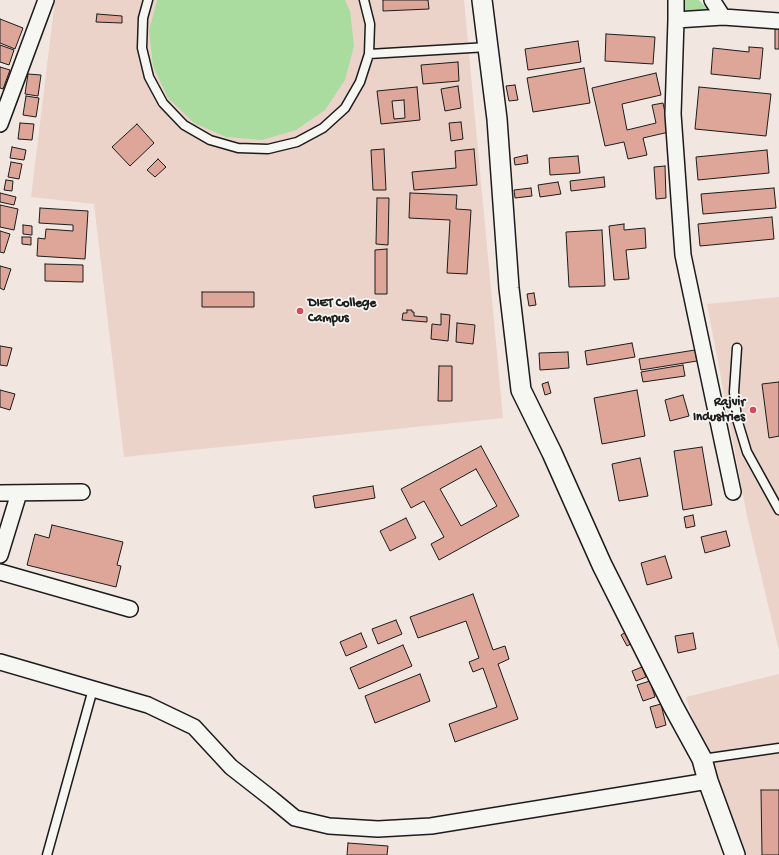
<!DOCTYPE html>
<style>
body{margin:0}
canvas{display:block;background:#f1e6e0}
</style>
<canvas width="779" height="855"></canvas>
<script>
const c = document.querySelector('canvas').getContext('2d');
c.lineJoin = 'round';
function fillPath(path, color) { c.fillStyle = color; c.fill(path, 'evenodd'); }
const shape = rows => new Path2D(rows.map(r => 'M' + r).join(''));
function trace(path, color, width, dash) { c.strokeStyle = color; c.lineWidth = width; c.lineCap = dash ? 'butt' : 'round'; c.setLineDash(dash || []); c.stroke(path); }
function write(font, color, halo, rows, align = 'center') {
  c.font = font + ' "Gochi Hand",sans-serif'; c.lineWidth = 3.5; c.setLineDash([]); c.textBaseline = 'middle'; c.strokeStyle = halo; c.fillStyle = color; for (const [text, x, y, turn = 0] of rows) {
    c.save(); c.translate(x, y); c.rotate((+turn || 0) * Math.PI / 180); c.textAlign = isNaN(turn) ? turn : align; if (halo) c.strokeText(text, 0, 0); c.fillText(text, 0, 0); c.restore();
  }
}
fillPath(shape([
 [55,0,464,0,503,418,124,457,94,204,31,197],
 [779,297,779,651,747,516,707,304],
 [779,674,779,855,736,855,686,697]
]), '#ebd3ca');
fillPath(shape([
 [157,0,345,0,350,11,354,46,345,80,325,110,296,130,262,140,226,137,194,123,168,98,153,66,149,31],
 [684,0,699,0,710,12,683,15]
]), '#a9dc9e');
const building = shape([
 [383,0,428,0,429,9,383,11,383,0],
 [97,14,122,16,122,23,96,22,97,14],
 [0,19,23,28,15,49,0,43,0,19],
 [775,29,779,29,779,49,775,49,775,29],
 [606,34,655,37,653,64,605,61,606,34],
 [578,41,581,62,528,70,525,49,578,41],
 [0,45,14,50,9,65,0,62,0,45],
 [749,47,763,48,760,79,711,74,713,48,749,52,749,47],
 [458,62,459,81,423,84,421,65,458,62],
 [0,67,10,70,3,89,0,88,0,67],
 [584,68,590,103,533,112,527,78,584,68],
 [656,73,661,95,622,104,627,130,656,123,652,105,663,103,669,132,643,138,647,155,628,159,624,142,605,146,592,88,656,73],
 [28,74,41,75,38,96,25,94,28,74],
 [515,85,518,100,509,101,506,86,515,85],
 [458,86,461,108,445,111,441,89,458,86],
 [417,87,420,120,381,124,377,91,417,87],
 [404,100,405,118,394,119,392,101,404,100],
 [699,87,771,94,766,136,695,129,699,87],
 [26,96,39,98,36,117,23,115,26,96],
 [461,122,463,139,451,141,449,123,461,122],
 [20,123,34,124,32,140,18,139,20,123],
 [137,124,154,143,130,166,112,147,137,124],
 [12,147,26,150,24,160,10,158,12,147],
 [384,149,386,190,373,190,371,150,384,149],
 [474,149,477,185,414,190,412,172,456,168,455,151,474,149],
 [767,150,769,173,698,180,696,157,767,150],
 [527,155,528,163,515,165,514,158,527,155],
 [578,156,580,173,550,175,549,158,578,156],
 [158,159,166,167,155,177,147,170,158,159],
 [11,162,22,164,19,179,8,177,11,162],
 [665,166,666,198,656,199,654,167,665,166],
 [604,177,605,187,571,191,570,181,604,177],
 [6,180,13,181,12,191,4,190,6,180],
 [558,182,561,194,540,197,538,185,558,182],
 [531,188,532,196,515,198,514,190,531,188],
 [774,188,776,208,703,214,701,194,774,188],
 [0,193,16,197,14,205,0,202,0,193],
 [410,193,457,195,456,209,471,210,467,274,447,273,450,220,409,218,410,193],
 [377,198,389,198,388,245,376,244,377,198],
 [0,205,18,209,14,230,0,227,0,205],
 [40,208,88,211,85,259,37,256,38,238,45,239,46,229,73,231,73,225,39,223,40,208],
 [772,217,774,239,700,246,698,224,772,217],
 [624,224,624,230,645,228,646,248,626,250,629,279,614,280,609,226,624,224],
 [23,225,32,226,32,235,23,234,23,225],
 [602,230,605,286,569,287,566,232,602,230],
 [0,231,10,234,4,253,0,252,0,231],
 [22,237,31,237,31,245,22,244,22,237],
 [387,249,387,294,375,294,375,250,387,249],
 [45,264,83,265,83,282,45,281,45,264],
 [0,266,11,269,4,290,0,288,0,266],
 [202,292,254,292,254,307,202,307,202,292],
 [534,293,536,305,529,306,527,294,534,293],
 [407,310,412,310,412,312,414,312,414,316,427,317,427,322,402,320,403,313,407,313,407,310],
 [441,314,450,315,448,341,431,339,432,324,441,325,441,314],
 [457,323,475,325,473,344,456,342,457,323],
 [632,343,635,357,587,365,585,351,632,343],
 [0,346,12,348,7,366,0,365,0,346],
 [695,350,697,361,641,370,639,359,695,350],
 [568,352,569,368,540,370,539,353,568,352],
 [683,365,685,376,643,382,641,372,683,365],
 [439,366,452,366,452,401,438,401,439,366],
 [548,382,551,393,545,395,542,384,548,382],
 [779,382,779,436,769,438,762,384,779,382],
 [0,390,15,394,10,410,0,407,0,390],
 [637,390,645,436,602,444,594,398,637,390],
 [683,395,689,416,670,421,665,400,683,395],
 [481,446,519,516,439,560,431,544,444,537,424,501,411,508,401,489,481,446],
 [476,469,497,506,461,526,440,489,476,469],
 [702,447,712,505,683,510,674,451,702,447],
 [640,458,648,496,619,501,612,464,640,458],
 [373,486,375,498,315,508,313,496,373,486],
 [693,515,695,526,686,528,684,517,693,515],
 [406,518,416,538,390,551,380,531,406,518],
 [52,525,123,542,117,565,121,566,116,587,27,565,35,534,49,538,52,525],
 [726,531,730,546,705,553,701,537,726,531],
 [665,556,672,578,647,585,641,563,665,556],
 [473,594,493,650,505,646,509,659,498,664,518,719,455,742,449,724,497,707,483,668,473,672,469,662,479,658,466,621,418,638,410,617,473,594],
 [396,620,402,634,378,644,372,629,396,620],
 [628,631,634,642,627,646,621,635,628,631],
 [361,633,367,647,346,656,340,642,361,633],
 [693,633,696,649,678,653,675,636,693,633],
 [403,645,412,666,359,689,350,668,403,645],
 [642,667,646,677,636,681,632,671,642,667],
 [420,674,430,701,375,723,365,696,420,674],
 [650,681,655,697,643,701,637,685,650,681],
 [661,704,666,725,656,728,650,707,661,704],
 [761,790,779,790,779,855,762,855,761,790],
 [348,843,388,846,387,855,347,855,348,843]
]);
fillPath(building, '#dea698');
trace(building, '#1c1c1c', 1);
const service = shape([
 [148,0,143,18,142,48,149,77,163,103,184,125,210,140,238,148,268,149,297,142,323,128,345,108,360,82,369,54,370,24,364,0],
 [369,54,488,47],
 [737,348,734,392,737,419,747,452,779,510],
 [702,759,779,748],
 [47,855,93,689]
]);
const minor = shape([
 [676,0,676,20,723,17],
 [712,0,723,17,779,21],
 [676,20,673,114,683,255,733,492],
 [0,124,46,0],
 [0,493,82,492],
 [0,555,19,493],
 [0,572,130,609],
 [0,662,148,705,194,727,231,767,272,799,295,818,329,826,378,829,431,826,708,781]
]);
const tertiary = shape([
 [482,0,497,119,509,288,521,390,552,453,602,565,673,706,702,759,708,781,735,855]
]);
trace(service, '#1c1c1c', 11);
trace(minor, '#1c1c1c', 18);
trace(tertiary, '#1c1c1c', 22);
trace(service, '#f6f6f2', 8);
trace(minor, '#f6f6f2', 15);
trace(tertiary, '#f6f6f2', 19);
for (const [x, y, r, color] of [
 [300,311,4,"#d1495b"],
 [753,410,4,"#d1495b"]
]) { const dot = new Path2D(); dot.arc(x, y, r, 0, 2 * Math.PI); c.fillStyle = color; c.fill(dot); trace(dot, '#f6f6f2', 1.5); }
write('bold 13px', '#1c1c1c', '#f6f6f2', [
 ["DIET College",308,304],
 ["Campus",308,319],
 ["Rajvir",745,403,"right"],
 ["Industries",745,418,"right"]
], 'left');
</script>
